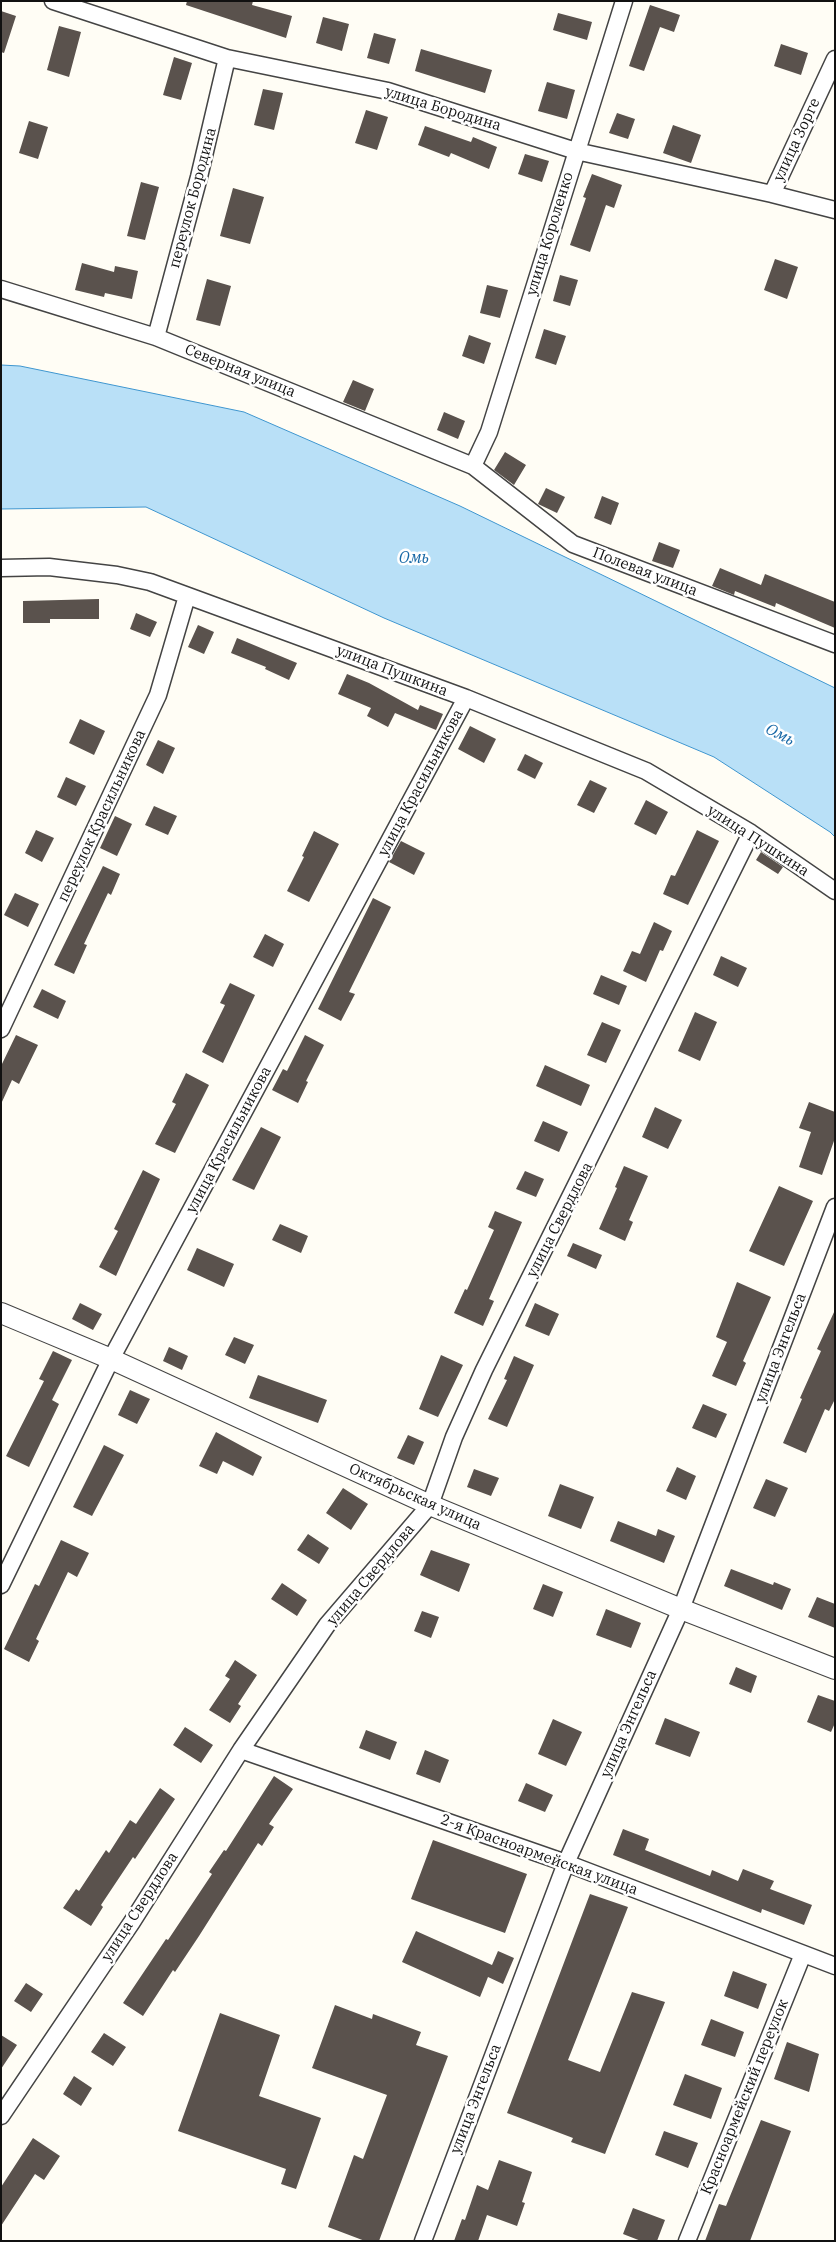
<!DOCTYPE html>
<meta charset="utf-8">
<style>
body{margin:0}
#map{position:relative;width:836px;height:2242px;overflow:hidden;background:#fffdf5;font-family:"IBM Plex Serif",serif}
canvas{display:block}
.frame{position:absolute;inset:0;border:2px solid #111;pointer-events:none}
</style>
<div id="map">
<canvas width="836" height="2242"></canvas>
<div class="frame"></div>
</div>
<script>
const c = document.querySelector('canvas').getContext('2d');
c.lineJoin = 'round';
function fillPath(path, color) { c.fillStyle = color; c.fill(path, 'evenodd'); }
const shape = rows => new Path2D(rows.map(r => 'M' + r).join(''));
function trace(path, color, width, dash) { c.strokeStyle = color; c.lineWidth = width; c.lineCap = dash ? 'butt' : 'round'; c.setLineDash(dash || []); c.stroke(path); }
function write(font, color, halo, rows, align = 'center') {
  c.font = font + ' "IBM Plex Serif",serif'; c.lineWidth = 5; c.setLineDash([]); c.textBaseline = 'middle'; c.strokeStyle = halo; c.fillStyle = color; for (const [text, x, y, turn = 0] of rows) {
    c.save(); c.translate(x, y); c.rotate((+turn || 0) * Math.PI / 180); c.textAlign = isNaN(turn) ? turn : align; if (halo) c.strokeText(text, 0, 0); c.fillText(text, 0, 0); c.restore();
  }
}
const water = shape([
 [1,365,20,366,244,412,460,506,835,688,835,837,830,832,714,757,384,618,146,507,1,509,1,365]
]);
fillPath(water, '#b9e0f7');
trace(water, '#3f96cf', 1);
fillPath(shape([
 [187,1,253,1,252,5,292,16,286,38,186,5],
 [650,5,680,15,674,32,660,27,644,71,629,66],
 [1,11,16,16,4,53,1,52],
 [558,13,592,22,587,40,553,30],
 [323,17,349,24,342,51,316,43],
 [59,26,81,32,69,77,47,70],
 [374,33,396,39,389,64,367,58],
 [781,44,808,53,801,75,774,66],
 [421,49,492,70,485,93,415,71],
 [174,57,192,63,181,100,163,95],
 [547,82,575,90,567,119,538,111],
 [263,89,283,93,274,130,254,125],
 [366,110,388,117,377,150,355,143],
 [617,113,635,119,628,139,609,133],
 [29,121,48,127,38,159,19,153],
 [673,125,701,135,691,163,663,153],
 [425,126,471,142,473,137,497,147,489,169,451,153,449,157,418,145],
 [525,154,549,161,542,182,518,174],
 [592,174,622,185,614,208,606,205,590,252,570,245,586,198,583,197],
 [141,182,159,187,145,240,127,236],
 [233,188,264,197,250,244,220,236],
 [775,259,798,267,787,299,764,290],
 [82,263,114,272,115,266,138,271,132,299,105,293,104,297,75,290],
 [560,275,578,280,570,306,553,301],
 [207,279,231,286,220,326,196,320],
 [487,285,508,290,500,318,480,313],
 [544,329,566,336,556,365,535,358],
 [469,335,491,343,484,364,462,356],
 [353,380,374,389,365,411,343,402],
 [444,412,465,421,458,439,437,430],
 [505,452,526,465,514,485,494,470],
 [546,488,565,497,557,513,538,504],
 [602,496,619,503,611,525,594,518],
 [659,542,680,550,673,568,652,561],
 [720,568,761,585,765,574,835,602,835,628,776,603,775,607,735,591,734,595,712,586],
 [99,599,99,619,50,619,50,623,23,623,23,601],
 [136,613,157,622,150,637,130,629],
 [198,625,214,632,204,654,188,647],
 [237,638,297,663,289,680,265,669,266,667,231,653],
 [347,674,369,683,418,710,420,705,443,714,436,730,395,713,388,727,367,716,371,708,338,694],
 [80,719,105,731,94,755,69,743],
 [470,726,496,739,484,763,458,749],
 [158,740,175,748,163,774,146,765],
 [525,754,543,763,535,779,517,770],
 [66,777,86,786,76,806,57,797],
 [590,780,607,788,594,813,577,805],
 [646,800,668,812,656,835,634,824],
 [154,806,177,816,168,835,145,825],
 [115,816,132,824,117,856,100,848],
 [36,830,54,838,42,862,25,853],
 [697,830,719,841,688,905,663,894,671,875,675,876],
 [314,831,339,844,309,902,287,891,304,857,302,856],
 [401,841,425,853,414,875,389,862],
 [761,852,783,867,778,874,756,860],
 [103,866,120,874,111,895,108,893,84,944,87,945,74,974,54,965],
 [15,893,39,904,28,927,4,915],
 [373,898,391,907,349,992,355,994,341,1021,318,1009],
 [654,922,672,931,663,951,660,950,646,982,623,971,632,951,640,954],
 [265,934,284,944,273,967,253,957],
 [721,956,747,968,738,987,713,975],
 [601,975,627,986,619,1005,593,994],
 [230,983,255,995,223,1063,202,1052,225,1005,220,1003],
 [42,989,66,1001,58,1019,33,1007],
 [695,1012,717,1022,700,1061,678,1051],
 [602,1022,621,1030,606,1063,587,1055],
 [16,1035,38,1045,19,1084,12,1080,1,1104,1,1066],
 [305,1035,324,1045,306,1081,308,1082,298,1103,272,1090,283,1069,287,1071],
 [545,1065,590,1085,581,1106,536,1086],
 [186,1073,209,1085,175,1153,155,1144,176,1104,172,1102],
 [809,1102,835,1112,835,1138,822,1175,799,1167,811,1132,799,1128],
 [655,1107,682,1120,668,1149,642,1137],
 [543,1121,568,1132,559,1152,534,1141],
 [261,1127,281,1137,254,1190,232,1180],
 [624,1166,648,1176,629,1220,633,1222,625,1241,599,1229,617,1188,615,1187],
 [143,1170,160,1179,116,1276,99,1267,118,1231,114,1229],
 [525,1171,544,1179,536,1197,516,1189],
 [779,1186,813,1201,784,1266,749,1251],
 [495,1211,522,1222,489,1299,494,1301,483,1326,454,1313,465,1289,467,1290,494,1230,488,1227],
 [280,1224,308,1236,301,1253,272,1240],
 [573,1243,602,1255,596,1269,567,1256],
 [197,1248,234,1264,224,1287,187,1270],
 [737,1282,771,1297,743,1361,746,1363,736,1386,712,1376,727,1342,716,1337],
 [80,1303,102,1314,93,1330,72,1319],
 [535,1303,559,1314,549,1336,525,1326],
 [835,1310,835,1399,829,1411,825,1409,806,1453,783,1443,802,1399,800,1398,821,1351,817,1349],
 [234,1337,254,1345,245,1364,225,1355],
 [169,1347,188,1356,182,1370,163,1361],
 [53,1351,72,1360,52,1400,59,1404,29,1467,6,1456,44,1381,39,1379],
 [441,1355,463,1365,438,1417,419,1409],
 [514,1356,534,1365,507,1427,488,1419,507,1380,504,1379],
 [258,1375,327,1400,318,1423,249,1398],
 [130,1390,150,1399,137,1424,118,1415],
 [703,1404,727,1414,716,1438,692,1428],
 [216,1432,262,1457,253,1476,223,1461,217,1474,199,1466],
 [408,1435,424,1442,414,1465,397,1458],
 [104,1445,124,1455,92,1516,73,1507],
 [677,1467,696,1476,686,1500,666,1491],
 [474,1469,499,1478,491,1496,467,1487],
 [766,1479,788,1488,775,1517,753,1508],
 [560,1484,594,1497,581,1529,548,1516],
 [343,1488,368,1504,351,1530,326,1513],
 [618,1521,656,1536,658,1529,675,1536,664,1563,610,1541],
 [308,1534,329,1548,319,1564,297,1550],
 [61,1540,89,1553,77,1577,68,1572,36,1639,39,1641,29,1662,4,1649,35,1584,39,1586],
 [431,1550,470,1564,459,1592,420,1575],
 [731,1569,773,1585,774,1582,791,1589,782,1610,724,1586],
 [282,1583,307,1600,297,1616,271,1599],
 [543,1584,563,1592,553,1617,533,1609],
 [817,1597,835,1604,835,1628,808,1617],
 [606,1609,641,1623,631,1648,596,1635],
 [422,1611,439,1617,431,1638,414,1631],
 [235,1660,257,1675,238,1704,241,1706,230,1723,209,1710,230,1679,225,1676],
 [736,1667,757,1676,751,1693,729,1684],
 [818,1695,835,1701,835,1723,831,1732,807,1722],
 [665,1718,700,1732,690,1757,655,1744],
 [553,1719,582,1732,566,1766,538,1754],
 [185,1727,213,1745,201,1763,173,1745],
 [366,1730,397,1742,390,1760,359,1748],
 [425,1750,449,1760,440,1783,416,1774],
 [274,1776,293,1789,269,1824,274,1827,262,1846,258,1843,199,1936,175,1972,173,1970,143,2016,123,2003,166,1939,168,1940,212,1874,209,1872,224,1850,226,1851],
 [526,1783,553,1795,545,1812,518,1801],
 [160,1788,175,1799,135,1859,133,1857,101,1905,103,1907,91,1926,63,1908,76,1889,79,1891,106,1850,109,1853,130,1820,136,1824],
 [623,1829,649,1839,645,1850,710,1876,712,1870,738,1881,743,1869,774,1881,770,1889,812,1905,804,1925,762,1909,761,1913,613,1855],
 [433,1840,527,1874,505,1933,411,1899],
 [590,1894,628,1907,568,2060,600,2072,632,1992,665,2002,605,2154,571,2142,573,2138,507,2113],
 [416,1931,492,1965,498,1951,514,1958,503,1984,488,1977,480,1997,402,1962],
 [733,1971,767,1984,758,2009,724,1996],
 [26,1983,43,1994,31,2012,14,2001],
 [335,2005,372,2019,373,2014,421,2032,416,2045,448,2056,379,2241,365,2241,328,2227,354,2155,363,2159,387,2095,312,2068],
 [220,2013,280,2035,259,2096,321,2118,296,2189,281,2184,286,2169,178,2131],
 [711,2019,744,2032,735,2057,701,2045],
 [104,2033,126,2047,113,2066,91,2052],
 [1,2035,17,2045,1,2069],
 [787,2042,819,2054,809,2092,774,2079],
 [685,2074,722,2088,711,2119,673,2105],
 [74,2076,92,2088,81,2106,63,2094],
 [761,2120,791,2131,750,2241,705,2241,719,2204,726,2206],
 [664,2131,698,2143,688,2168,655,2155],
 [33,2138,60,2156,44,2180,35,2174,1,2226,1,2187],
 [499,2160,532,2172,522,2202,525,2203,517,2226,487,2215,478,2241,454,2241,462,2219,465,2220,477,2185,488,2190],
 [633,2208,665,2220,657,2241,641,2241,623,2234]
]), '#5a524d');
const minor = shape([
 [53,1,227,58,388,91,576,151,772,194,835,210],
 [772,194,835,59],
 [1,289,156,337,473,466,573,544,835,644],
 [156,337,199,177,227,58],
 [473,466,489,432,624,1],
 [1,568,49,567,117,575,150,582,466,698,646,771,751,833,835,891],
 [1,1029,158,695,187,596],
 [1,1585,111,1359,466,698],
 [241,1750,566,1863,835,1966],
 [1,2116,132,1922,241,1750,327,1625,430,1505,454,1437,484,1370,751,833],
 [423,2241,566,1863,681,1609,835,1207],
 [687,2241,803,1954]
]);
const tertiary = shape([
 [1,1313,111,1359,430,1505,681,1609,835,1669]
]);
trace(minor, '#444', 19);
trace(tertiary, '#444', 22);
trace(minor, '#fff', 16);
trace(tertiary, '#fff', 20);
write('15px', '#111', '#fff', [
 ["улица Бородина",443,109,17],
 ["улица Зорге",797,140,-65],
 ["переулок Бородина",193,198,-75],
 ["улица Короленко",550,234,-73],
 ["Северная улица",240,371,22],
 ["Полевая улица",645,572,21],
 ["улица Пушкина",392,671,21],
 ["улица Красильникова",421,783,-62],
 ["переулок Красильникова",102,816,-65],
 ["улица Пушкина",758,841,33],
 ["улица Красильникова",229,1140,-62],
 ["улица Свердлова",560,1220,-63],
 ["улица Энгельса",781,1348,-69],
 ["Октябрьская улица",415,1497,24],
 ["улица Свердлова",371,1575,-50],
 ["улица Энгельса",629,1724,-66],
 ["2-я Красноармейская улица",539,1855,20],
 ["улица Свердлова",140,1907,-57],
 ["Красноармейский переулок",745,2097,-68],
 ["улица Энгельса",476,2099,-69]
]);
write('italic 16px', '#1768a6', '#fff', [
 ["Омь",414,558],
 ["Омь",780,735,27]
]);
</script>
